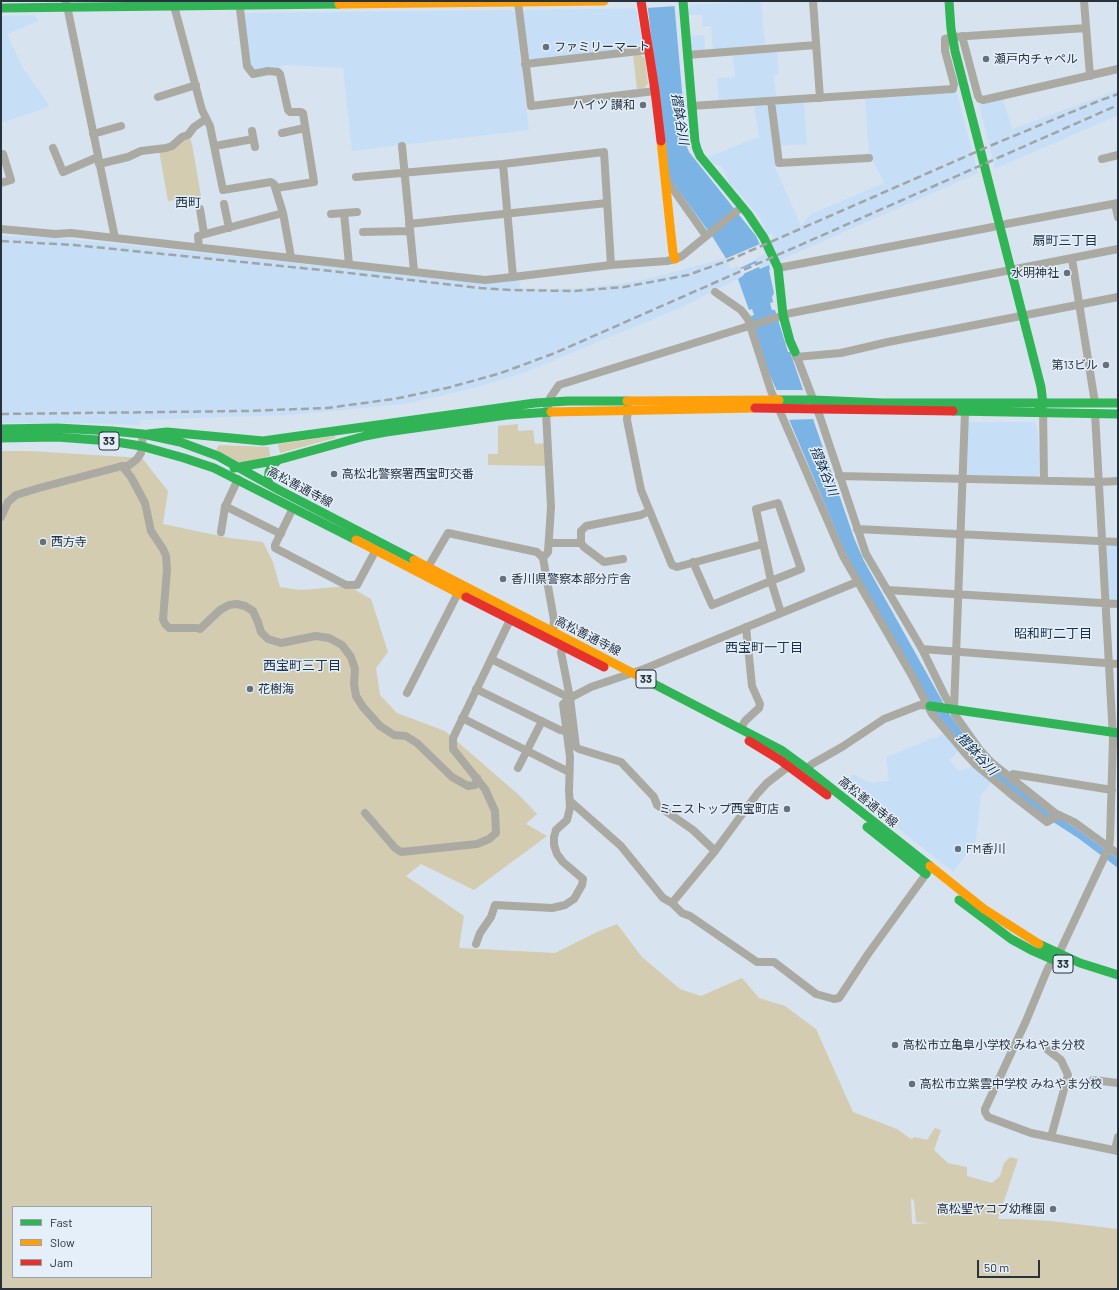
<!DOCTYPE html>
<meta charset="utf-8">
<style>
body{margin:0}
#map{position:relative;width:1119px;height:1290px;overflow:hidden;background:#d7e3ef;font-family:Barlow,sans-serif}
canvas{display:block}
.frame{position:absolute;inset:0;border:2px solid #27323d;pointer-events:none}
.legend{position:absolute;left:12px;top:1206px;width:140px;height:72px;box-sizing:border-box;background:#e4effa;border:1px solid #98a3ae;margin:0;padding:5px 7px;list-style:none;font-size:12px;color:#27323d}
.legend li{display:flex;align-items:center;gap:8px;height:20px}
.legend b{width:20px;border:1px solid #98a3ae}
.scale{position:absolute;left:977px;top:1260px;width:63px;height:18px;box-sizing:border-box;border:2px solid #27323d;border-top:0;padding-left:5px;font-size:12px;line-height:14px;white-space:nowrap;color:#27323d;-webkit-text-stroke:3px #e4effa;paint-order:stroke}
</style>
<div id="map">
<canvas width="1119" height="1290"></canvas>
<div class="frame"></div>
<ul class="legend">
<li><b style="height:5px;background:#30b455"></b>Fast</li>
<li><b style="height:5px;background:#ff9f0a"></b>Slow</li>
<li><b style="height:5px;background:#e5322d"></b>Jam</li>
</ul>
<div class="scale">50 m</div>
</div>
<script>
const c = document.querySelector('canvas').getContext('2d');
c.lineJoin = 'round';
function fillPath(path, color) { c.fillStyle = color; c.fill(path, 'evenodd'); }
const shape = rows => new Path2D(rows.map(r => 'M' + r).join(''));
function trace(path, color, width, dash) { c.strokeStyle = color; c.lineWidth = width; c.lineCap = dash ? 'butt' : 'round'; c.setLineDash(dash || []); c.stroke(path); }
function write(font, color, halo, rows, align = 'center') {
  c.font = font + ' Barlow,"Noto Sans JP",sans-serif'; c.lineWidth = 3; c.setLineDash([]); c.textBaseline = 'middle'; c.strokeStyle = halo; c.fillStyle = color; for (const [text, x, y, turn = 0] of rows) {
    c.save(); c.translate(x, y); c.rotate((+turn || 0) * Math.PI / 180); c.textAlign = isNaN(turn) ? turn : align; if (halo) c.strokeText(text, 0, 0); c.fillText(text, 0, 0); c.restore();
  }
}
fillPath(shape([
 [761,1,765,46,713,50,711,26,703,27,702,15,688,15,688,10,692,5],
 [634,8,637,12,642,42,637,47,534,60,528,56,523,15,526,10],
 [511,10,515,13,529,130,352,151,343,68,284,65,279,68,254,70,249,68,242,13],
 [35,15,38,21,7,34,23,68,49,105,46,108,1,123,1,16],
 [704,35,705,50,695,51,690,47,690,36],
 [777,52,779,74,774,75,776,97,719,101,717,78,735,77,733,55],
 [1118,90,1118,115,995,169,979,105,1003,99,1012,129],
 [955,93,957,94,978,173,760,269,755,258,764,254,760,244,774,238,772,233,767,235,760,218,733,186,731,187,730,185,722,166,714,164,708,157,759,137,754,106,765,105,769,109,777,166,775,167,801,226,811,214,884,183,869,153,865,99],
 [804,102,807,144,779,146,774,107,776,104],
 [1,236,47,237,88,241,485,283,519,279,520,288,554,289,583,288,618,284,647,279,726,258,732,268,739,265,744,276,682,307,523,373,474,388,405,404,291,415,140,420,140,425,88,423,1,423],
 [967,422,1034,422,1037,427,1040,473,1036,477,968,475,966,472],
 [1106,543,1118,544,1118,601,1114,601,1109,598],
 [944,734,959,751,949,760,959,771,973,766,992,782,981,795,976,841,953,872,843,785,853,774,870,783,889,781,886,757]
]), '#c7dff6');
fillPath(shape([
 [633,55,640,55,645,58,648,84,644,88,637,89],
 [189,137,192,144,201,196,168,201,159,150],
 [518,424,518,431,533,430,535,444,546,443,547,466,488,465,488,454,498,454,498,426],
 [335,436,335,438,280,453,278,444],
 [219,445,269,447,270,456,241,463,216,450],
 [1,451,30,451,142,458,168,491,163,524,230,538,263,542,273,562,280,587,301,590,348,586,371,599,388,652,376,668,380,695,397,713,445,731,520,796,537,814,526,824,547,836,474,890,421,864,406,876,464,916,459,948,555,953,597,932,617,924,642,957,680,989,701,996,742,978,759,998,785,1006,816,1029,853,1112,897,1129,911,1139,915,1137,927,1140,935,1128,941,1130,934,1150,948,1163,967,1167,967,1176,992,1183,1000,1176,1004,1163,1010,1157,1018,1159,998,1219,1015,1219,1051,1221,1118,1229,1118,1289,1,1289],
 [911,1198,914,1201,916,1222,929,1223,912,1224],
 [13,1207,151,1207,151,1277,13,1277]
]), '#d3ccb1');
fillPath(shape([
 [647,1,674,1,687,147,689,152,756,236,764,254,755,258,760,269,769,265,770,269,769,270,774,293,772,297,773,302,770,303,771,307,772,310,775,310,788,352,790,352,854,538,864,561,950,715,977,752,1043,807,1074,827,1118,859,1118,868,1078,838,1047,818,987,772,960,745,934,713,845,552,777,391,764,362,765,361,751,316,754,315,752,309,749,310,738,279,744,275,739,265,732,268,712,236,668,176]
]), '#7bb3e5');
fillPath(shape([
 [645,1,676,1,677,6,646,8],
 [760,244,765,254,756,258,757,260,740,268,738,266,731,269,725,259],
 [759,262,761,266,741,275,739,270],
 [776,390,804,390,814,419,787,420]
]), '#d7e3ef');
trace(shape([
 [66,1,115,238],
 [239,1,247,66,253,74,268,71,278,72,280,74,288,110,290,112,301,112,303,113,314,182,276,188],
 [813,1,820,98],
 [1084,1,1090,76],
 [173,2,202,110,210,126,223,190,271,182,274,184,283,213,291,257],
 [518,2,531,106,655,91],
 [962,36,978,96,980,99,983,100,1118,69],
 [687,55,816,45],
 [525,64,648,50],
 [158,97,196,85],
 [771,101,779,163,869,158],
 [691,106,953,89,954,84,945,51,945,39,953,37,1086,28],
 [252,131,255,147],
 [282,133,305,128],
 [93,134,121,126],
 [215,146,253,139],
 [402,146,414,271],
 [53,148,63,172,98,157],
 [1102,159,1118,155],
 [99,164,128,157,141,151,166,148,172,146,182,137,188,135,194,127,206,119],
 [503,164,513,277],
 [356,177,503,164,604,152,611,265],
 [666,179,706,236],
 [1,183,11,180,3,154],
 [224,204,229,228],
 [1115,204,1118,217],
 [200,209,204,234],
 [344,213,349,264],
 [331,214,357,212],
 [409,224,607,203],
 [1006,224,1118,203],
 [1,229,55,234,71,233,115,238,485,280,513,277,611,265,667,261,675,259,682,256,742,207],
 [363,232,410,231],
 [199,247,198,236,283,213],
 [1072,259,1095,403],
 [778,268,993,227],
 [715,292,741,310,748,319,771,391,843,556,911,674,932,714,964,752,976,765,1012,795,1047,822,1059,815],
 [795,352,820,417,866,554,922,649,946,698,954,709,955,715,980,750,992,763,1055,813,1074,822,1118,854],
 [796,357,841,353,888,342,1118,297],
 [628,405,627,420,641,490,672,565,677,567,763,544],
 [1043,407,1044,480],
 [1095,413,1113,738,1110,839,1109,847,1061,949,1048,968,1026,1021,985,1109,985,1112,988,1117,1031,1133,1118,1151],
 [143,434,141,453,137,459,128,466,122,466,131,477,145,503,151,531,163,549,166,556,167,570,163,619,165,624,169,628,197,628,200,629,220,610,229,605,237,604,245,606,253,611,258,622,261,632,268,639,281,643,316,636,329,638,342,645,351,657,355,669,354,684,356,696,363,707,380,726,394,735,406,736,417,743,452,777,468,786,475,785,477,778],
 [839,476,1100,482,1118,481],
 [225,506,281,534],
 [293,508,275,545,275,548,346,585,357,585,378,546],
 [1,517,8,502,16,495,39,488,122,466],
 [857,529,1118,542],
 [221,532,225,507,238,479],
 [549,543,581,543],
 [623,559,604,562,584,547,581,543,581,531,586,526,641,515,649,511],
 [693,562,712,605,771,581,801,569,778,503,756,509,771,581,781,613],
 [428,567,448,533,537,552,543,558],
 [887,590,1118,604],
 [553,631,554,620,543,558,548,552,551,507,546,412,550,398,559,385,791,313,1118,249],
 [564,647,561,652,570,698,576,747,579,749,621,762,654,797,657,805,693,830,715,851],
 [922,649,1118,664],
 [491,659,570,698],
 [476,689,560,730,566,731],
 [407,693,458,593],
 [954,709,965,412],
 [462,718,569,772],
 [741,728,745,721,759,708,760,704,752,686,746,627],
 [789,766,767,783,757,794,715,851,672,903,682,913,690,916,757,962,774,962,816,994,834,999,839,998,845,989,868,954,929,870],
 [518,768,542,721],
 [807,769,812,764,842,747,884,719,920,705,929,706],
 [1010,777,1013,774,1112,790],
 [570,801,621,846,663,898,672,903],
 [365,813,395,848,401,852,477,844,489,839,496,833,495,811,485,789,453,749,453,738,510,620],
 [476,944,480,933,491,917,495,905,552,908,565,905,574,899,582,885,583,879,563,862,557,854,554,845,554,837,556,830,567,820,570,808,569,791,570,757,563,704,570,698,591,687,644,669,857,582],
 [1048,1050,1061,1060,1068,1075,1051,1137],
 [1093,1080,1118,1083],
 [1115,1150,1118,1137]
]), '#aaaaa3', 8);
trace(shape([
 [683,1,695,142,697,149,700,156,748,214,764,238,778,268,783,315,790,341,795,352],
 [949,1,951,29,955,51,1041,387,1043,404,1039,408],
 [1,8,339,4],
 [779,400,813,400,883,403,1118,403],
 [953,411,1118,414],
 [1,429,57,428,112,431,143,434,180,442,218,456,279,490,414,560],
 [148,434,167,432,263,441,535,403,568,401,627,401],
 [1,438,57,437,110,441,141,446,184,458,214,468,356,540],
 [234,468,278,460,365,436,386,432,507,415,551,412],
 [268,484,269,472,272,466,278,460],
 [652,683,781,750,807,769,930,866],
 [930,706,1118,733],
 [867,827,926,874],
 [959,900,1011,939,1033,951,1058,962],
 [1039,944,1080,963,1118,975]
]), '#30b455', 9);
trace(shape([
 [339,4,604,1],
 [661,141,673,253,675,259],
 [627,401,779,400],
 [551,412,755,408],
 [356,540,466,597],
 [414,560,652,683],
 [930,866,984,909,1039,944]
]), '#ff9f0a', 9);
trace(shape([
 [641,1,655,91,661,141],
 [755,408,953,411],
 [466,597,604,667],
 [749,741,780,760,827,795]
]), '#e5322d', 9);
trace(shape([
 [1,241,74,245,331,271,480,288,511,290,574,291,624,287,688,275,727,261,992,145,1096,102,1118,94],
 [1,414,246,411,327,408,394,399,447,388,501,373,555,353,1118,105]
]), '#a0a4a5', 2.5, [8, 4]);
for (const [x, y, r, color] of [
 [546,47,4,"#65707b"],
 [986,59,4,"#65707b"],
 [643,105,4,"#65707b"],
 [1067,273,4,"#65707b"],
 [1106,365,4,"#65707b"],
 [334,474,4,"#65707b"],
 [43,542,4,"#65707b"],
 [503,579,4,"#65707b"],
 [250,689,4,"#65707b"],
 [787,809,4,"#65707b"],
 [958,849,4,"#65707b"],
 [895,1045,4,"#65707b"],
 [912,1084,4,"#65707b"],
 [1053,1209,4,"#65707b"]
]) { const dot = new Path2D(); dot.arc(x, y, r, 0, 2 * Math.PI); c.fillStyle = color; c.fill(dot); trace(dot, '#e4effa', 1.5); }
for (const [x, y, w] of [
 [109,441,20],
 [646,679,20],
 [1063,964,20]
]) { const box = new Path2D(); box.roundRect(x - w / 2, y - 9, w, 18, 3); c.fillStyle = '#e4effa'; c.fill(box); trace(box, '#27323d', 1); }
write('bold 11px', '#27323d', null, [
 ["33",109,441],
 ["33",646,679],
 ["33",1063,964]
]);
write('12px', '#27323d', '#e4effa', [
 ["ファミリーマート",554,47],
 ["瀬戸内チャペル",994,59],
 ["ハイツ 讃和",635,105,"right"],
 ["水明神社",1059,273,"right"],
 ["第13ビル",1098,365,"right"],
 ["高松北警察署西宝町交番",342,474],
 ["西方寺",51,542],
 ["香川県警察本部分庁舎",511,579],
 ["花樹海",258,689],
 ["ミニストップ西宝町店",779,809,"right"],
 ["FM香川",966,849],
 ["高松市立亀阜小学校 みねやま分校",903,1045],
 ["高松市立紫雲中学校 みねやま分校",920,1084],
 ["高松聖ヤコブ幼稚園",1045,1209,"right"]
], 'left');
write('12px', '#27323d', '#e4effa', [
 ["高松善通寺線",300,487,28],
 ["高松善通寺線",588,636,27],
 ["高松善通寺線",868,802,39]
]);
write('italic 13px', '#0c2c47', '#e4effa', [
 ["摺鉢谷川",680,119,81],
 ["摺鉢谷川",824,471,68],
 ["摺鉢谷川",977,754,47]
]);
write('13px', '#1a3146', '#e4effa', [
 ["西町",188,203],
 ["扇町三丁目",1065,241],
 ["昭和町二丁目",1053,634],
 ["西宝町一丁目",764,648],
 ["西宝町三丁目",302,666]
]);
</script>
